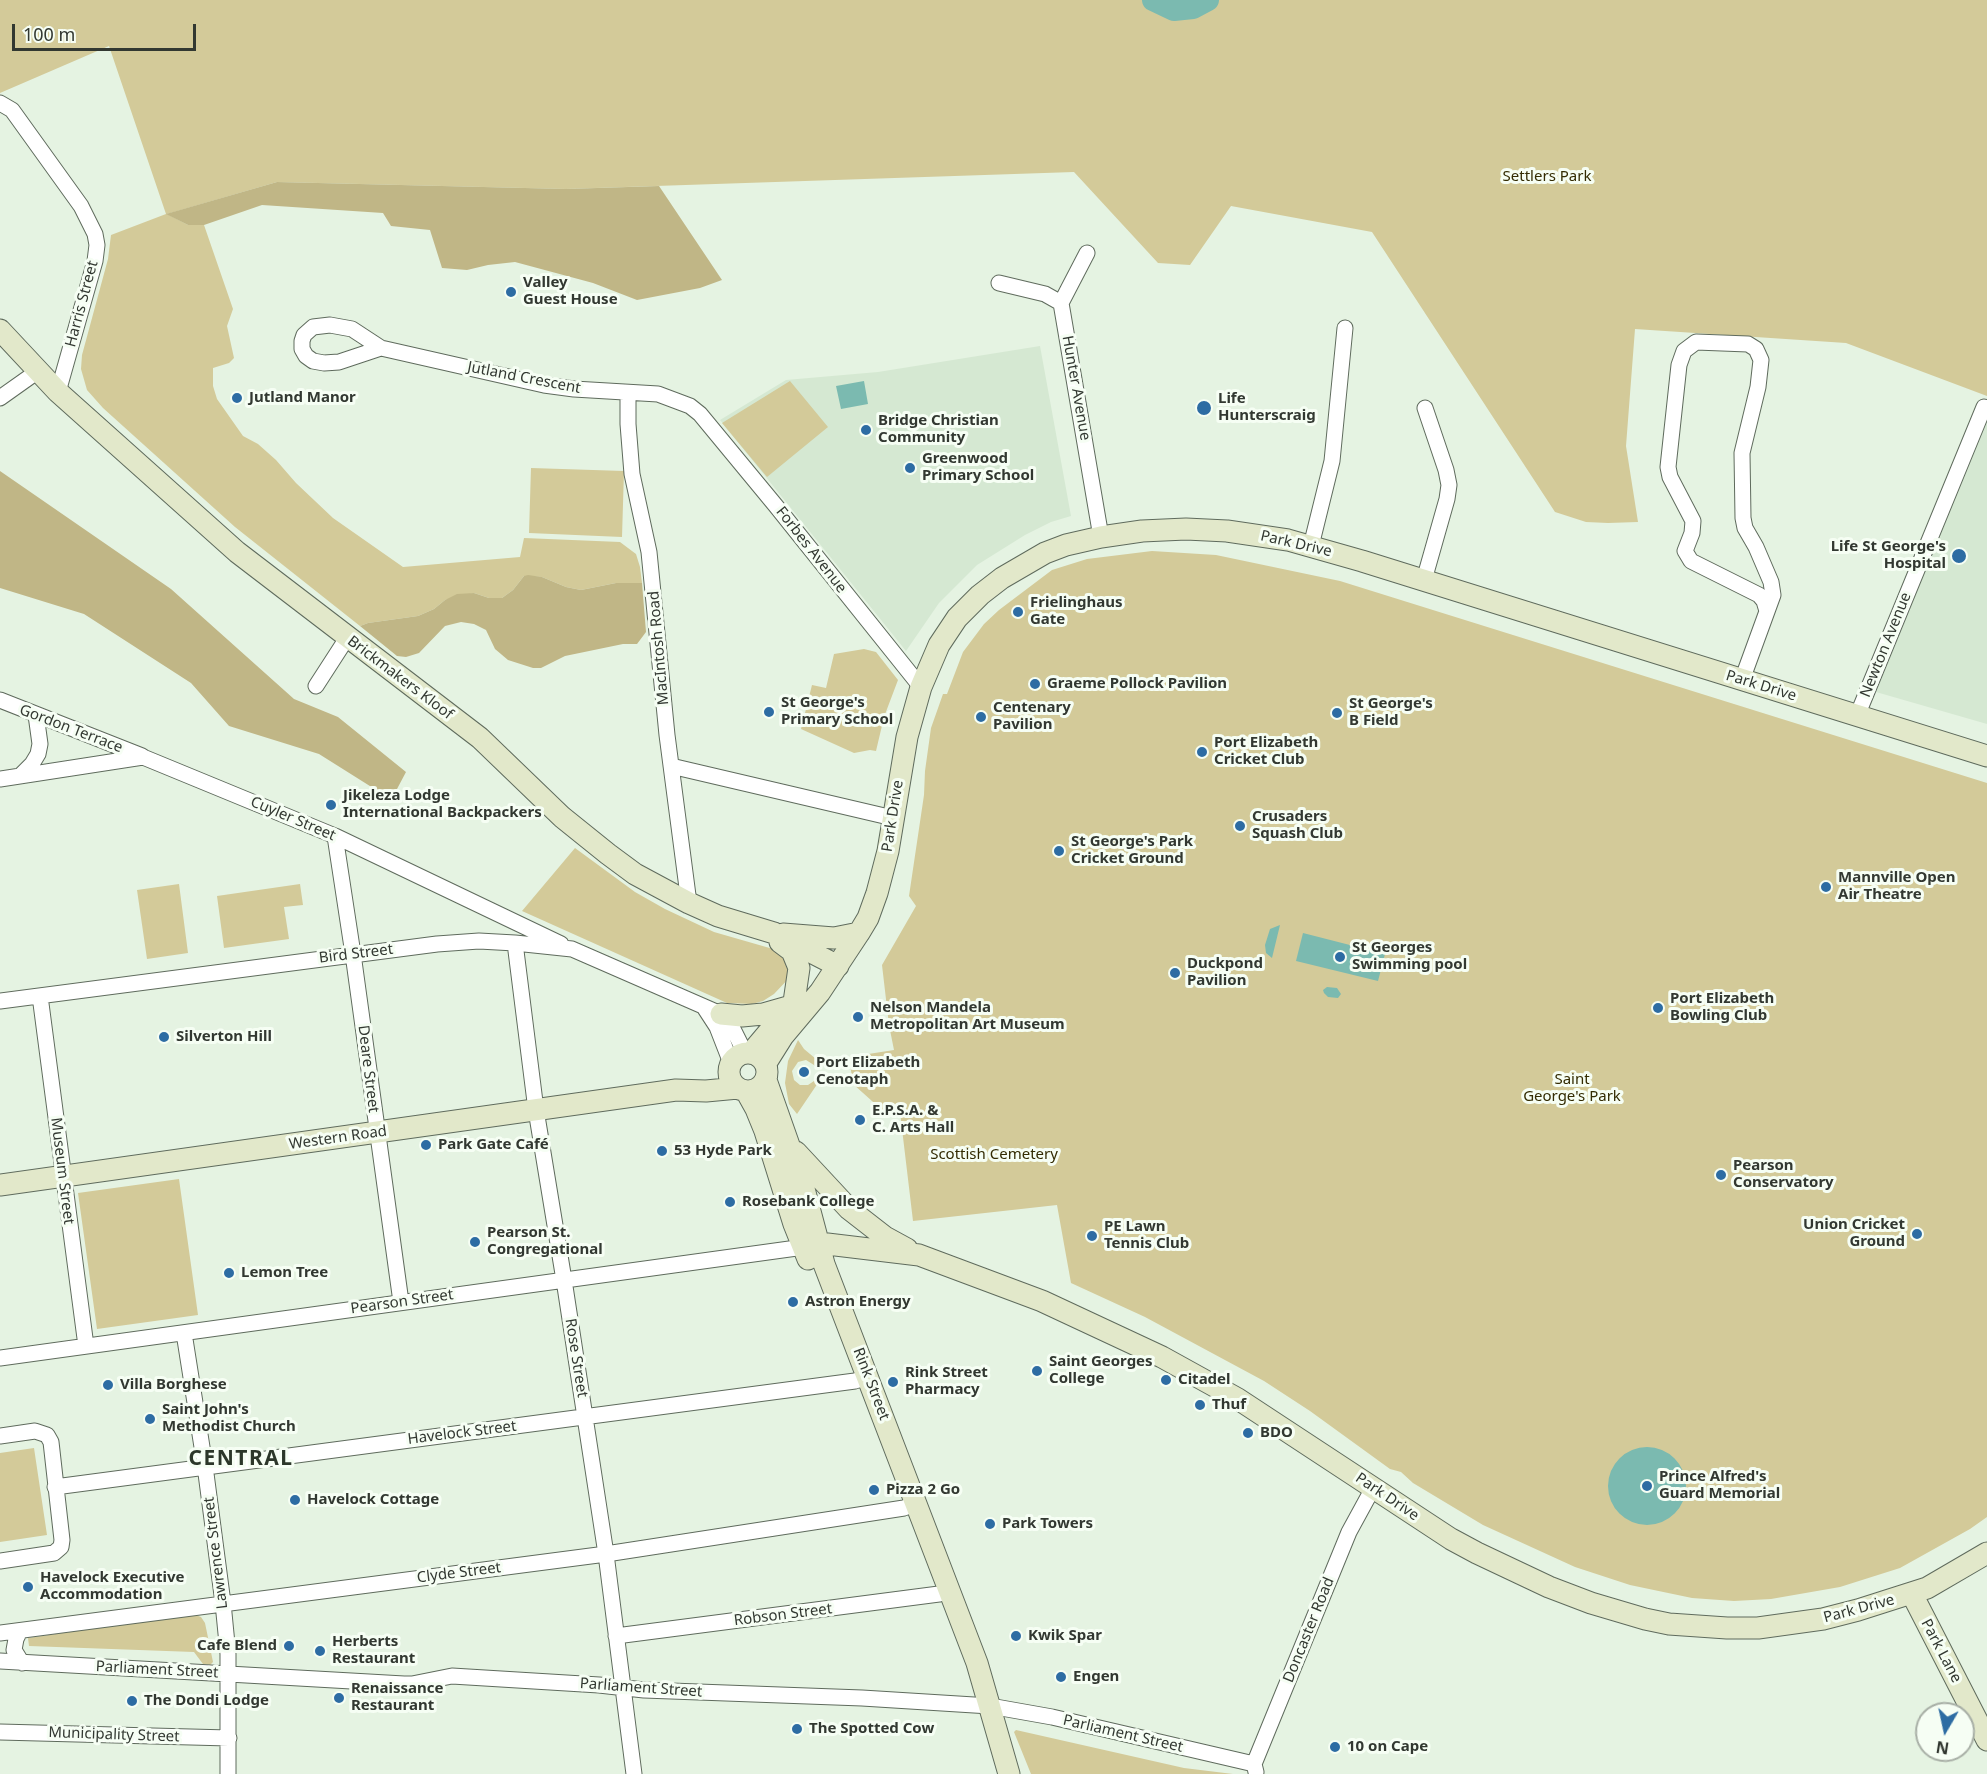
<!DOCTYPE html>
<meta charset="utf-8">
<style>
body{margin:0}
#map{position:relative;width:1987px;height:1774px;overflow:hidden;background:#e5f3e2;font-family:"Noto Sans",sans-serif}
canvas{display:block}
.north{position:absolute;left:1915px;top:1702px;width:60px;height:60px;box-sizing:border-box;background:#f6fef4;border:2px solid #a8afa6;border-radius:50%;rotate:189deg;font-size:16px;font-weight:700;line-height:24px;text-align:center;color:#323831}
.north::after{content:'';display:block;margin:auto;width:21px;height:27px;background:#2d6ca3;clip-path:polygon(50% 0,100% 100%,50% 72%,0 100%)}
.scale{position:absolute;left:12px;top:24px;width:184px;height:27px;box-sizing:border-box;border:3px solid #323831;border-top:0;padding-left:8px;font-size:18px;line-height:21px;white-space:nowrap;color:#323831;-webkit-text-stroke:4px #f6fef4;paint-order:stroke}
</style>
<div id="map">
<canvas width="1987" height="1774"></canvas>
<div class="north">N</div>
<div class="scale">100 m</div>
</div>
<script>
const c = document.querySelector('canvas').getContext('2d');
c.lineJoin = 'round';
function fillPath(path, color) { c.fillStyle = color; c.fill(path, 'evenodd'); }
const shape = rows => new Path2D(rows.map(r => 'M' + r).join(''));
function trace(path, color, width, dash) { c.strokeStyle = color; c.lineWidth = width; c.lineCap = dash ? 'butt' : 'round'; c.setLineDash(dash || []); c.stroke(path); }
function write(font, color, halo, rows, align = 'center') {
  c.font = font + ' "Noto Sans",sans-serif'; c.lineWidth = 6; c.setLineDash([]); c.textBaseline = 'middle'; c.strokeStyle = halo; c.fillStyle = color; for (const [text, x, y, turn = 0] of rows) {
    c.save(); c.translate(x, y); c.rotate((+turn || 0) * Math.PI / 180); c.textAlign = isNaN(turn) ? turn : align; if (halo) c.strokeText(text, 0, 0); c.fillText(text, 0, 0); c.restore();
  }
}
fillPath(shape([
 [1040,346,1071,516,1051,522,1025,535,977,565,939,603,906,651,720,420,786,380,878,372],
 [1987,419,1987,724,1876,692]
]), '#d5e8d2');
fillPath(shape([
 [0,0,1987,0,1987,396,1846,343,1635,329,1626,446,1638,522,1608,523,1586,522,1555,512,1372,232,1231,206,1190,265,1158,263,1074,172,566,189,277,182,167,214,188,225,204,225,233,309,227,326,234,358,229,363,213,368,213,386,217,399,243,436,258,444,276,460,296,483,333,518,403,567,520,557,524,538,620,542,636,554,640,567,642,583,616,583,581,590,566,587,542,577,524,576,513,590,502,598,489,598,474,593,445,600,434,609,418,616,368,623,360,626,235,527,103,408,87,390,81,369,82,355,108,259,111,235,166,214,109,46,0,93],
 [790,381,828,427,767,477,722,423],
 [531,468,624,471,622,537,529,533],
 [1152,551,1216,555,1340,581,1987,783,1987,1517,1970,1529,1900,1568,1840,1587,1771,1599,1734,1601,1692,1598,1630,1585,1575,1567,1483,1525,1413,1483,1401,1472,1390,1469,1310,1411,1264,1381,1145,1317,1071,1283,1057,1205,913,1221,900,1112,882,1110,853,1084,849,1057,894,1050,889,1025,882,965,916,906,909,896,924,795,925,771,931,728,943,694,947,694,963,652,984,624,999,610,1052,570,1087,559],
 [864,649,876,652,898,680,884,717,876,751,870,750,854,753,801,729,812,685,826,688,834,654],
 [575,848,635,892,665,909,714,932,780,951,785,956,791,976,774,994,763,1001,752,1004,727,1003,522,911],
 [179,884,188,953,147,959,137,890],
 [300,884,303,905,284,907,289,939,224,948,217,896],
 [798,1040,804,1049,816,1059,822,1069,817,1070,814,1065,806,1060,798,1062,792,1071,794,1080,800,1085,808,1085,814,1081,817,1073,822,1074,820,1080,797,1114,789,1104,785,1083,788,1061],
 [179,1179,198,1315,97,1329,78,1193],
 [34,1448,47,1535,0,1542,0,1453],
 [193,1614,201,1617,205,1623,213,1662,210,1665,203,1664,194,1652,29,1646,28,1638],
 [1016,1730,1184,1768,1233,1774,1031,1774,1014,1732]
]), '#d3ca99');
fillPath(shape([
 [277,182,566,189,659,186,722,280,700,288,637,300,593,283,515,262,488,265,467,270,442,268,430,230,391,226,383,213,262,205,204,225,188,225,166,214],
 [0,471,171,589,294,699,338,717,406,772,397,789,381,793,319,754,229,726,191,683,84,614,0,588],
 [528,575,542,577,566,587,581,590,616,583,642,583,646,632,637,644,623,644,565,656,541,668,533,668,508,660,495,649,486,630,474,624,461,622,445,626,419,653,406,657,397,656,360,626,368,623,418,616,434,609,445,600,457,594,474,593,489,598,502,598,513,590,524,576]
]), '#c0b686');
fillPath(shape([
 [864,381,868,404,841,409,836,386],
 [1280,925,1272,958,1266,953,1265,945,1270,929],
 [1303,933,1385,954,1378,981,1296,961],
 [1327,987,1337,988,1341,994,1338,998,1328,997,1324,993,1323,990],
 '1608 1486a39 39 0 1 1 78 0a39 39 0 1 1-78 0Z'
]), '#7bbab0');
trace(shape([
 [1153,0,1174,10,1193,8,1208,0]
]), '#7bbab0', 22);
const street = shape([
 [0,103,12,110,81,206,95,234,97,245,95,261,58,392],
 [999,283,1045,294,1061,303,1101,537],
 [1061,303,1087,253],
 [381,348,339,362,324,363,313,361,306,356,302,349,302,341,304,335,313,327,330,325,352,329,381,348,544,385,574,389,658,394,690,406,700,414,776,506,921,687],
 [628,393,628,424,632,474,649,552,667,735,689,903],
 [0,398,38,371],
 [1311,546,1332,461,1345,328],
 [1424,580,1447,499,1449,485,1446,470,1425,408],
 [1742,680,1773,595,1771,582,1756,547,1745,528,1743,518,1742,453,1758,387,1761,360,1756,349,1748,344,1696,342,1684,351,1679,365,1668,467,1670,477,1693,521,1692,533,1685,551,1691,561,1759,595,1764,601,1767,611],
 [316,686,347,638],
 [0,700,142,756],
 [1857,716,1984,407],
 [671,766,893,818],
 [20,776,32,764,38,754,40,744,36,715],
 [0,779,143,757,335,836,561,944],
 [335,836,353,954,401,1302],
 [515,943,536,1110,564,1280,606,1554,634,1774],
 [40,996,86,1346],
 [0,1001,437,944,479,941,515,943,572,949,721,1014,729,1021,745,1053],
 [704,1007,717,1027,731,1063],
 [184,1333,205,1466,223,1603,228,1654,228,1774],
 [0,1358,804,1247],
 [0,1436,35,1431,47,1435,51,1442,62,1540,61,1547,54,1553,0,1561],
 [55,1487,855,1381,868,1377],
 [20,1631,16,1639,14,1650,22,1663],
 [0,1633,606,1554,904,1508,916,1503],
 [616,1636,939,1594,949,1591],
 [0,1661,404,1684,412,1684,452,1676,599,1685,644,1690,862,1698,990,1706,1052,1717,1254,1764],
 [0,1732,229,1738],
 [1256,1772,1254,1764,1349,1532,1373,1488]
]);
const secondary = shape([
 [0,330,58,392,237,552,480,738,562,817,608,854,635,874,689,903,718,916,774,933,838,966],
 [783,934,834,938,859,933],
 [780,942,792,951,799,968,794,1002],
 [721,1014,742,1016,763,1014,791,1006],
 '729 1072a19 19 0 1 1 38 0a19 19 0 1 1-38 0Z',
 [751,1053,784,1014],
 [766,1063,783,1036,820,992,859,933,868,918,877,893,888,851,907,737,921,687,939,645,957,618,980,595,1002,578,1045,553,1066,545,1101,537,1142,531,1186,529,1227,531,1288,540,1362,561,1987,756],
 [766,1080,803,1185,824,1264,977,1663,1009,1774],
 [746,1091,756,1109,765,1131,794,1224,808,1259],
 [796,1152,849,1209,885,1237,907,1249],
 [0,1185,676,1090,706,1091,738,1088],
 [804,1247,819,1243,919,1255,1042,1301,1162,1357,1238,1399,1451,1539,1477,1553,1549,1587,1591,1603,1645,1619,1669,1624,1727,1628,1758,1628,1823,1619,1858,1610,1927,1588,1987,1553],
 [1912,1594,1987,1740]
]);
trace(street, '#5f6b5d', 17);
trace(secondary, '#5f6b5d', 23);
trace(street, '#fff', 15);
trace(secondary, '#e2e8ca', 21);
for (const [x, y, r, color] of [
 [511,292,6,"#2d6ca3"],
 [237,398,6,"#2d6ca3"],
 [1204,408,8,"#2d6ca3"],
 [866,430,6,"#2d6ca3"],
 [910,468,6,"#2d6ca3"],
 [1959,556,8,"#2d6ca3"],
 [1018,612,6,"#2d6ca3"],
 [1035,684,6,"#2d6ca3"],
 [769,712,6,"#2d6ca3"],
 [1337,713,6,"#2d6ca3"],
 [981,717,6,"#2d6ca3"],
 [1202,752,6,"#2d6ca3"],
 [331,805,6,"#2d6ca3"],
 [1240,826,6,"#2d6ca3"],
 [1059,851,6,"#2d6ca3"],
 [1826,887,6,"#2d6ca3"],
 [1340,957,6,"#2d6ca3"],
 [1175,973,6,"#2d6ca3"],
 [1658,1008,6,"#2d6ca3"],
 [858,1017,6,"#2d6ca3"],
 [164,1037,6,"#2d6ca3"],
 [804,1072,6,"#2d6ca3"],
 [860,1120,6,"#2d6ca3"],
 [426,1145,6,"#2d6ca3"],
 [662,1151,6,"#2d6ca3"],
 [1721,1175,6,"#2d6ca3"],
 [730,1202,6,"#2d6ca3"],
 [1917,1234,6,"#2d6ca3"],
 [1092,1236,6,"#2d6ca3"],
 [475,1242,6,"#2d6ca3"],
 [229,1273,6,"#2d6ca3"],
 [793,1302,6,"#2d6ca3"],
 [1037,1371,6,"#2d6ca3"],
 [1166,1380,6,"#2d6ca3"],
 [893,1382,6,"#2d6ca3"],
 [108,1385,6,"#2d6ca3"],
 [1200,1405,6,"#2d6ca3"],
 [150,1419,6,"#2d6ca3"],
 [1248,1433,6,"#2d6ca3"],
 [1647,1486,6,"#2d6ca3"],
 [874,1490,6,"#2d6ca3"],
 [295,1500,6,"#2d6ca3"],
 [990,1524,6,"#2d6ca3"],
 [28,1587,6,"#2d6ca3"],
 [1016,1636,6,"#2d6ca3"],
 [289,1646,6,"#2d6ca3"],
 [320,1651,6,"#2d6ca3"],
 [1061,1677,6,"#2d6ca3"],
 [339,1698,6,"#2d6ca3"],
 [132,1701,6,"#2d6ca3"],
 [797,1729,6,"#2d6ca3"],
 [1335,1747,6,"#2d6ca3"]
]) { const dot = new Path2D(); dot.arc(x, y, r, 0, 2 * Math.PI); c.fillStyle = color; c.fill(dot); trace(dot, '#f6fef4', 2); }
write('15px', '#332b02', '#f6fef4', [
 ["Settlers Park",1547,177],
 ["Saint",1572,1080],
 ["George's Park",1572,1097],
 ["Scottish Cemetery",994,1155]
]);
write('bold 15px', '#323831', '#f6fef4', [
 ["Valley",523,283],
 ["Guest House",523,300],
 ["Jutland Manor",249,398],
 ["Life",1218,399],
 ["Hunterscraig",1218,416],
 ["Bridge Christian",878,421],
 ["Community",878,438],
 ["Greenwood",922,459],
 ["Primary School",922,476],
 ["Life St George's",1946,547,"right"],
 ["Hospital",1946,564,"right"],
 ["Frielinghaus",1030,603],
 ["Gate",1030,620],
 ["Graeme Pollock Pavilion",1047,684],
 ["St George's",781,703],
 ["Primary School",781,720],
 ["St George's",1349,704],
 ["B Field",1349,721],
 ["Centenary",993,708],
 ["Pavilion",993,725],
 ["Port Elizabeth",1214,743],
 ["Cricket Club",1214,760],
 ["Jikeleza Lodge",343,796],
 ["International Backpackers",343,813],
 ["Crusaders",1252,817],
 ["Squash Club",1252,834],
 ["St George's Park",1071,842],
 ["Cricket Ground",1071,859],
 ["Mannville Open",1838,878],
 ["Air Theatre",1838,895],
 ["St Georges",1352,948],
 ["Swimming pool",1352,965],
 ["Duckpond",1187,964],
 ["Pavilion",1187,981],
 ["Port Elizabeth",1670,999],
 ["Bowling Club",1670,1016],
 ["Nelson Mandela",870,1008],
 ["Metropolitan Art Museum",870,1025],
 ["Silverton Hill",176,1037],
 ["Port Elizabeth",816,1063],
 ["Cenotaph",816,1080],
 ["E.P.S.A. &",872,1111],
 ["C. Arts Hall",872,1128],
 ["Park Gate Café",438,1145],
 ["53 Hyde Park",674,1151],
 ["Pearson",1733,1166],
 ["Conservatory",1733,1183],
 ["Rosebank College",742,1202],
 ["Union Cricket",1905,1225,"right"],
 ["Ground",1905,1242,"right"],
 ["PE Lawn",1104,1227],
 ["Tennis Club",1104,1244],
 ["Pearson St.",487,1233],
 ["Congregational",487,1250],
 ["Lemon Tree",241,1273],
 ["Astron Energy",805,1302],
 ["Saint Georges",1049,1362],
 ["College",1049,1379],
 ["Rink Street",905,1373],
 ["Pharmacy",905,1390],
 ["Citadel",1178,1380],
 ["Villa Borghese",120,1385],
 ["Thuf",1212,1405],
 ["Saint John's",162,1410],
 ["Methodist Church",162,1427],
 ["BDO",1260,1433],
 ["Prince Alfred's",1659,1477],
 ["Guard Memorial",1659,1494],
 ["Pizza 2 Go",886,1490],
 ["Havelock Cottage",307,1500],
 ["Park Towers",1002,1524],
 ["Havelock Executive",40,1578],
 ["Accommodation",40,1595],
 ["Kwik Spar",1028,1636],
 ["Herberts",332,1642],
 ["Restaurant",332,1659],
 ["Cafe Blend",277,1646,"right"],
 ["Engen",1073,1677],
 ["Renaissance",351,1689],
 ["Restaurant",351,1706],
 ["The Dondi Lodge",144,1701],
 ["The Spotted Cow",809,1729],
 ["10 on Cape",1347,1747]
], 'left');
write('15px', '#323831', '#f6fef4', [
 ["Harris Street",82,304,-75],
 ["Jutland Crescent",524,378,11],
 ["Hunter Avenue",1076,388,80],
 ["Park Drive",1296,544,13],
 ["Forbes Avenue",811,550,52],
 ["Newton Avenue",1886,645,-68],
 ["MacIntosh Road",659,648,-95],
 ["Brickmakers Kloof",400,678,37],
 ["Park Drive",1761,686,17],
 ["Gordon Terrace",71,729,21],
 ["Park Drive",893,816,-81],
 ["Cuyler Street",293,819,23],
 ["Bird Street",356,954,-7],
 ["Deare Street",368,1069,83],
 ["Western Road",338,1138,-8],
 ["Museum Street",62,1171,83],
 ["Pearson Street",402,1302,-8],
 ["Rose Street",576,1358,81],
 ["Rink Street",871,1384,69],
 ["Havelock Street",462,1433,-7],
 ["Park Drive",1387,1497,34],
 ["Lawrence Street",216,1553,-97],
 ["Clyde Street",459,1573,-7],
 ["Park Drive",1859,1609,-15],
 ["Robson Street",783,1615,-7],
 ["Doncaster Road",1309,1630,-68],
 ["Park Lane",1941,1651,62],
 ["Parliament Street",157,1670,3],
 ["Parliament Street",641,1688,4],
 ["Parliament Street",1123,1734,13],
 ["Municipality Street",114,1735,2]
]);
c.letterSpacing = '1.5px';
write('bold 21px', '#2c372a', '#f6fef4', [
 ["CENTRAL",241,1459]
]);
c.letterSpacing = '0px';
</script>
